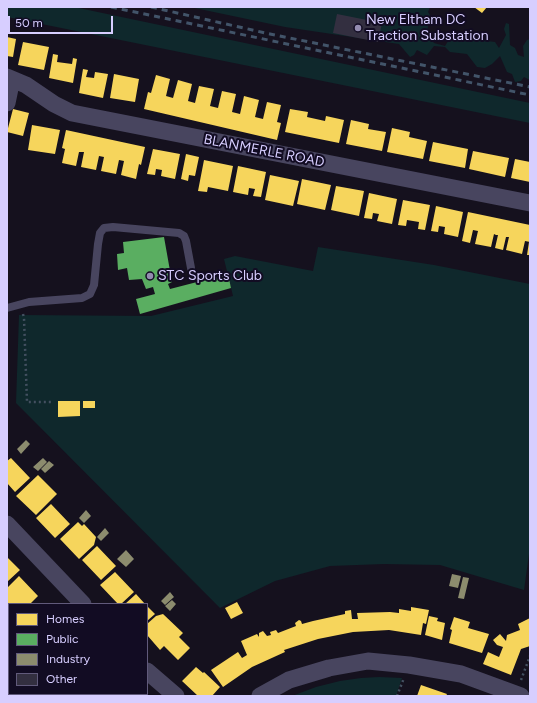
<!DOCTYPE html>
<style>
body{margin:0}
#map{position:relative;width:537px;height:703px;overflow:hidden;background:#15111e;font-family:Figtree,sans-serif}
canvas{display:block}
.frame{position:absolute;inset:0;border:8px solid #d7ceff;pointer-events:none}
.legend{position:absolute;left:8px;top:603px;width:140px;height:92px;box-sizing:border-box;background:#120c23;border:1px solid #615a7b;margin:0;padding:5px 7px;list-style:none;font-size:12px;color:#d7ceff}
.legend li{display:flex;align-items:center;gap:8px;height:20px}
.legend b{width:20px;border:1px solid #615a7b}
.scale{position:absolute;left:8px;top:16px;width:105px;height:18px;box-sizing:border-box;border:2px solid #d7ceff;border-top:0;padding-left:5px;font-size:12px;line-height:14px;white-space:nowrap;color:#d7ceff;-webkit-text-stroke:3px #120c23;paint-order:stroke}
</style>
<div id="map">
<canvas width="537" height="703"></canvas>
<div class="frame"></div>
<ul class="legend">
<li><b style="height:11px;background:#f6d55c"></b>Homes</li>
<li><b style="height:11px;background:#5aae61"></b>Public</li>
<li><b style="height:11px;background:#8c8c6e"></b>Industry</li>
<li><b style="height:11px;background:#332f40"></b>Other</li>
</ul>
<div class="scale">50 m</div>
</div>
<script>
const c = document.querySelector('canvas').getContext('2d');
c.lineJoin = 'round';
function fillPath(path, color) { c.fillStyle = color; c.fill(path, 'evenodd'); }
const shape = rows => new Path2D(rows.map(r => 'M' + r).join(''));
function trace(path, color, width, dash) { c.strokeStyle = color; c.lineWidth = width; c.lineCap = dash ? 'butt' : 'round'; c.setLineDash(dash || []); c.stroke(path); }
function write(font, color, halo, rows, align = 'center') {
  c.font = font + ' Figtree,sans-serif'; c.lineWidth = 4; c.setLineDash([]); c.textBaseline = 'middle'; c.strokeStyle = halo; c.fillStyle = color; for (const [text, x, y, turn = 0] of rows) {
    c.save(); c.translate(x, y); c.rotate((+turn || 0) * Math.PI / 180); c.textAlign = isNaN(turn) ? turn : align; if (halo) c.strokeText(text, 0, 0); c.fillText(text, 0, 0); c.restore();
  }
}
fillPath(shape([
 [7,7,74,7,530,103,530,123,7,17],
 [190,7,430,7,428,12,431,17,428,26,427,34,434,43,445,46,452,35,461,35,478,40,495,42,499,48,506,35,504,29,506,23,509,24,510,45,515,48,518,55,524,57,523,46,527,40,530,39,530,80,524,77,521,81,515,82,512,74,507,72,500,56,492,64,485,68,477,67,467,54,450,52,445,47,434,46,427,55,417,50,414,55,410,57,399,44,285,27],
 [318,247,434,265,530,284,530,547,524,590,440,565,384,564,330,566,275,581,220,608,16,403,19,315,151,316,233,296,224,259,235,256,313,271],
 [379,677,402,678,396,696,292,696,316,687,340,681,361,678]
]), '#0f282c');
fillPath(shape([
 [474,7,487,7,482,13],
 [7,37,16,39,13,57,7,56],
 [23,42,49,47,44,70,18,65],
 [53,54,58,55,57,62,72,64,73,58,77,59,73,83,49,78],
 [83,69,88,70,86,77,94,78,95,72,108,74,103,98,79,93],
 [114,74,139,79,135,102,110,98],
 [156,75,170,79,166,96,173,98,178,80,192,84,188,101,195,103,199,86,214,89,210,106,218,108,222,91,236,94,232,112,240,114,244,96,259,100,255,117,263,119,267,102,281,105,277,122,281,123,277,140,144,109,148,92,151,93],
 [13,109,29,113,23,136,7,132],
 [290,109,308,112,307,117,325,121,326,116,344,120,339,143,285,132],
 [351,120,369,124,368,129,386,132,382,151,346,144],
 [32,125,60,130,55,154,28,150],
 [392,128,410,132,409,137,427,141,423,159,387,152],
 [66,130,145,147,141,165,139,164,136,179,121,175,124,161,119,160,116,174,101,171,104,157,99,156,96,170,81,167,84,152,79,152,76,166,62,163,65,149,62,148],
 [433,142,468,149,465,168,429,161],
 [153,149,180,154,175,179,161,176,162,170,156,169,155,175,147,174],
 [473,151,509,158,505,177,469,169],
 [186,154,199,157,195,176,189,175,188,181,181,179],
 [515,159,530,162,530,182,511,178],
 [204,160,233,166,228,191,208,187,207,192,198,191],
 [238,166,266,172,261,197,253,196,255,189,249,188,248,195,233,192],
 [270,175,299,181,293,206,265,200],
 [302,179,331,185,325,210,297,204],
 [336,186,364,191,359,216,331,210],
 [369,193,397,199,392,224,377,221,379,214,373,213,372,219,364,218],
 [403,200,430,205,425,230,418,229,419,222,407,220,406,226,398,225],
 [436,206,463,212,458,237,444,234,445,227,439,226,438,232,431,231],
 [468,212,530,225,530,242,525,241,522,254,506,250,509,237,506,237,503,250,495,248,498,235,496,235,494,234,491,247,475,244,478,231,473,230,470,243,462,241],
 [529,242,530,242,530,255,527,255],
 [58,401,80,401,80,416,58,417],
 [83,401,95,401,95,408,83,408],
 [11,458,30,478,15,492,7,483,7,461],
 [38,475,57,494,36,515,16,496],
 [51,504,70,524,55,538,36,518],
 [78,522,82,526,84,524,96,537,94,545,79,559,60,539],
 [97,546,116,566,101,580,82,560],
 [7,557,20,570,7,582],
 [115,572,134,592,121,604,118,604,100,585],
 [19,576,38,596,30,604,9,604,7,607,7,588],
 [136,594,145,604,125,604],
 [237,602,243,613,231,619,225,608],
 [147,606,155,614,147,621],
 [411,607,429,610,426,624,423,623,421,635,389,630,353,632,318,639,284,650,285,652,252,667,223,687,211,670,238,652,242,658,247,655,241,641,257,634,259,637,259,633,263,631,267,636,271,635,270,632,276,630,278,633,296,626,295,623,299,620,301,621,302,624,313,621,345,614,345,611,351,610,352,619,358,619,357,613,390,612,399,613,399,609,411,611],
 [163,614,183,633,179,637,190,648,178,660,164,646,160,650,147,635,147,624,156,616],
 [429,616,438,618,437,621,445,623,442,640,425,635],
 [454,617,470,622,468,628,489,634,482,653,449,643,452,630,450,629],
 [530,618,530,646,521,649,511,675,483,664,488,652,499,657,503,647,497,645,493,640,500,634,506,641,507,635,520,630,518,624],
 [196,667,203,673,204,672,220,687,212,696,198,696,182,681],
 [421,685,447,694,446,696,417,696],
 [31,694,50,694,47,696,33,696],
 [102,694,126,694,123,696,104,696]
]), '#f6d55c');
fillPath(shape([
 [164,237,172,282,168,284,170,289,228,274,231,288,140,314,136,299,155,294,153,287,146,289,142,279,129,280,127,268,118,270,117,254,124,253,123,242]
]), '#5aae61');
fillPath(shape([
 [26,440,30,444,21,454,17,449],
 [43,458,47,462,38,471,33,467],
 [49,461,54,465,45,473,41,469],
 [86,510,91,516,84,523,79,518],
 [105,528,109,533,101,541,97,537],
 [126,550,134,559,126,567,117,559],
 [452,574,461,576,458,588,449,586],
 [463,577,469,578,464,599,458,598],
 [170,592,174,597,165,605,161,601],
 [172,600,176,604,170,611,165,606]
]), '#8c8c6e');
fillPath(shape([
 [337,14,382,23,378,42,333,33]
]), '#332f40');
trace(shape([
 [23,314,24,318,27,402,53,402],
 [521,680,530,656],
 [397,696,404,678]
]), '#435060', 2.5, [2, 3]);
trace(shape([
 [7,308,29,302,82,298,90,294,94,285,98,244,100,233,104,228,113,227,179,233,184,236,186,241,191,268]
]), '#48455f', 8);
trace(shape([
 [7,77,26,85,54,104,72,113,530,203],
 [7,103,12,79],
 [7,524,83,604],
 [147,671,176,696],
 [260,696,289,680,329,668,368,661,409,665,461,674,521,696]
]), '#48455f', 17);
trace(shape([
 [111,7,530,95],
 [151,7,270,34,530,87]
]), '#425469', 3, [6, 5]);
for (const [x, y, r, color] of [
 [358,28,4,"#938cb0"],
 [150,276,4,"#938cb0"]
]) { const dot = new Path2D(); dot.arc(x, y, r, 0, 2 * Math.PI); c.fillStyle = color; c.fill(dot); trace(dot, '#120c23', 1.5); }
write('14px', '#d7ceff', '#120c23', [
 ["New Eltham DC",366,20],
 ["Traction Substation",366,36],
 ["STC Sports Club",158,276]
], 'left');
write('14px', '#d7ceff', '#120c23', [
 ["BLANMERLE ROAD",264,151,11]
]);
</script>
